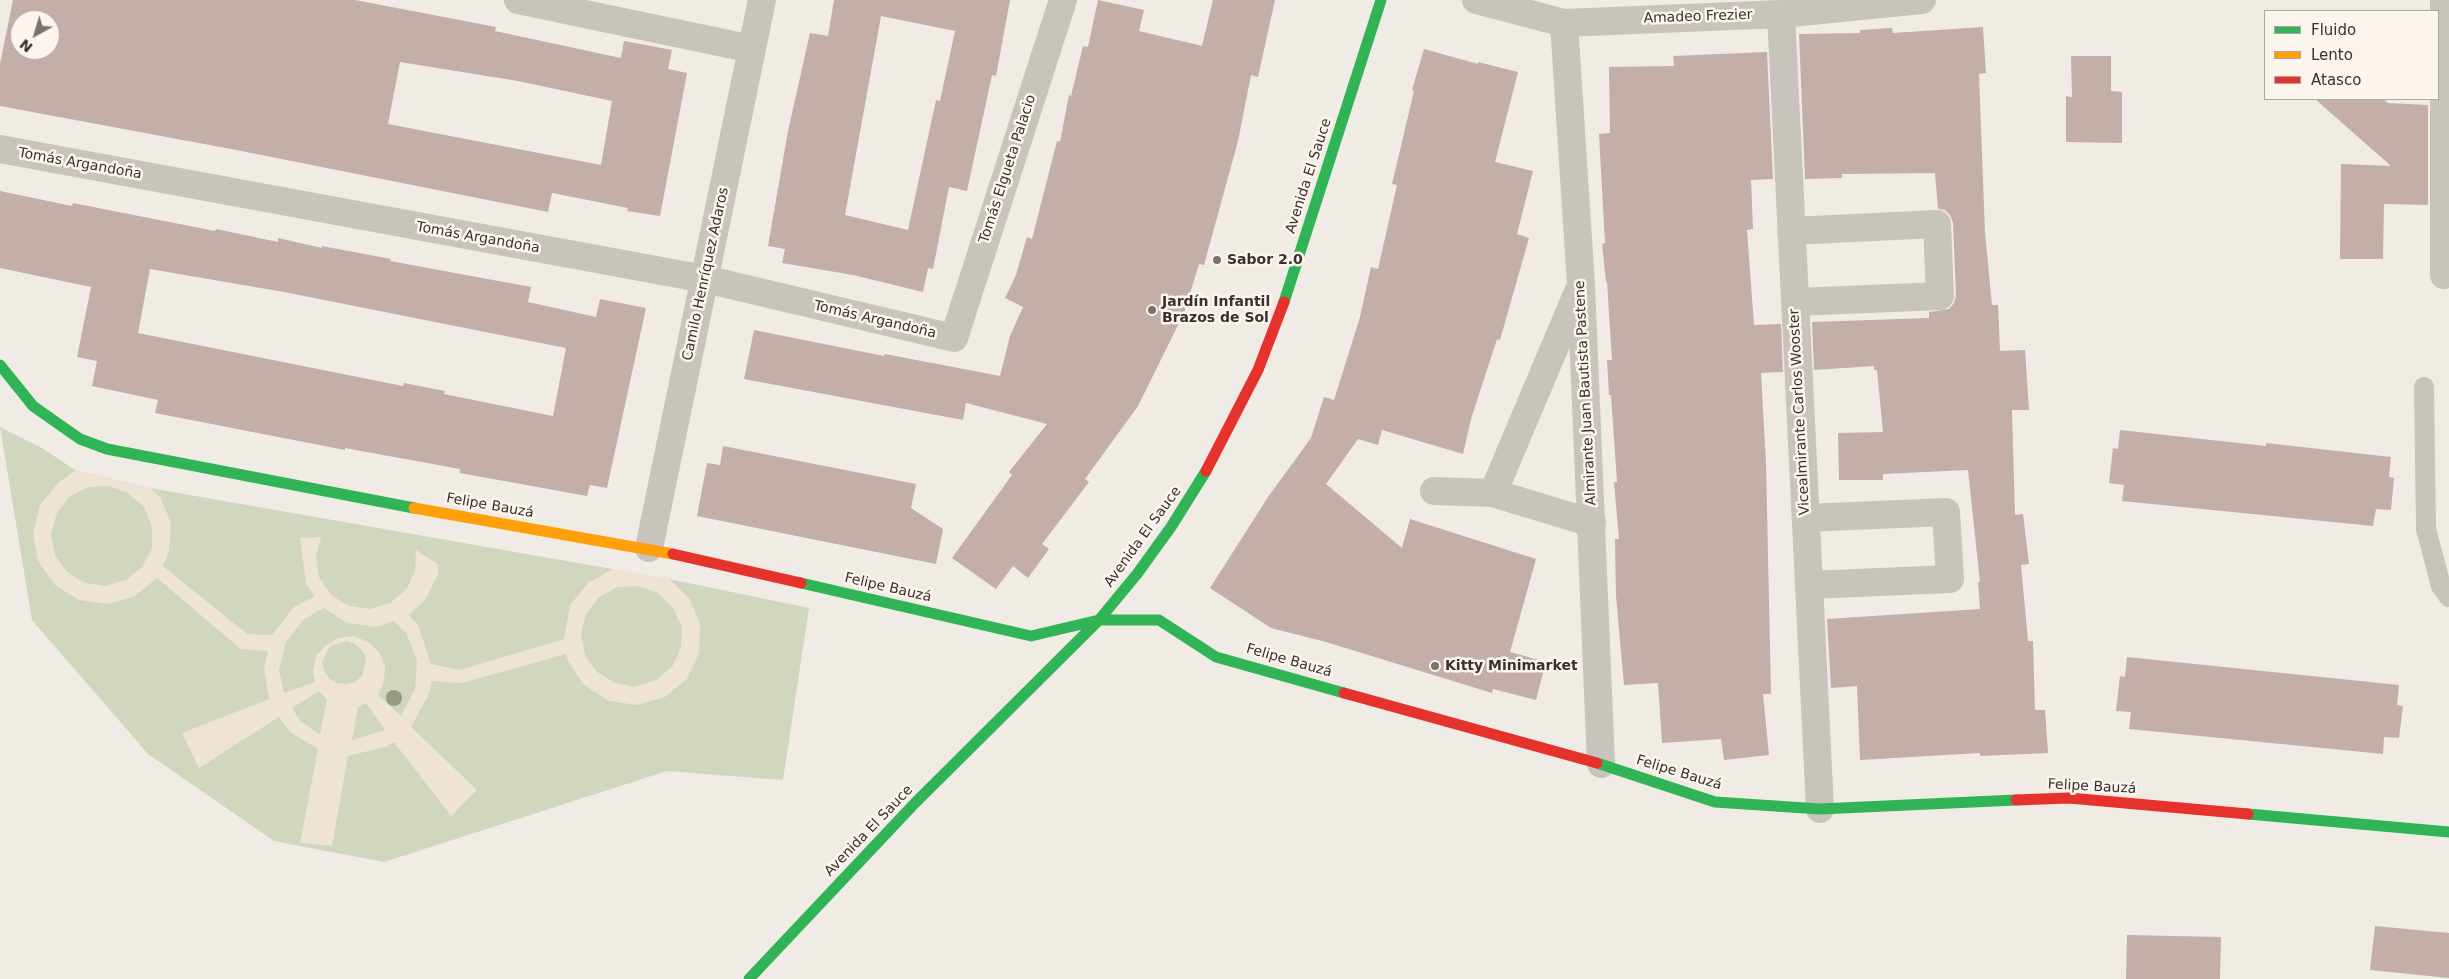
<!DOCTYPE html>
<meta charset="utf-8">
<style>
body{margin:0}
#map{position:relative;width:2449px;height:979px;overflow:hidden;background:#f0ebe5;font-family:"DejaVu Sans",sans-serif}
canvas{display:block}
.legend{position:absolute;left:2264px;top:10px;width:175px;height:90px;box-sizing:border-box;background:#fbf5ee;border:1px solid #aea6a0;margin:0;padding:6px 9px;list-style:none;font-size:15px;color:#3b302b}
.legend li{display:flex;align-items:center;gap:10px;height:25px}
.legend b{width:25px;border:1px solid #aea6a0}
.north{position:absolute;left:10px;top:10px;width:50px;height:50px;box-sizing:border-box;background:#fbf5ee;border:1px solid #aea6a0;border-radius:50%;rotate:219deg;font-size:14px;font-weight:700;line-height:20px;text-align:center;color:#3b302b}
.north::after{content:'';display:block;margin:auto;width:18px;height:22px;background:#7a716c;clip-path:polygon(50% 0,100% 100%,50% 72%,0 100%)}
</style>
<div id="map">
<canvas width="2449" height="979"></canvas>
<ul class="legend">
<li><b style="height:6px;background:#30b455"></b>Fluido</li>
<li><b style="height:6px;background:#ff9f0a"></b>Lento</li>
<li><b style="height:6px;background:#e5322d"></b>Atasco</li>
</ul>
<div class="north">N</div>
</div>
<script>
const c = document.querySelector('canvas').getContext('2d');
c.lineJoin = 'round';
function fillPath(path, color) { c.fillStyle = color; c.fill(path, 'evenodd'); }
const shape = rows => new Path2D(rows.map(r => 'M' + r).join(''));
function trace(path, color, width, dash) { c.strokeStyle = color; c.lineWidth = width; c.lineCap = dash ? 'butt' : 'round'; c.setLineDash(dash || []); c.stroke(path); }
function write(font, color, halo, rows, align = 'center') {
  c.font = font + ' "DejaVu Sans",sans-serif'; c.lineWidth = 5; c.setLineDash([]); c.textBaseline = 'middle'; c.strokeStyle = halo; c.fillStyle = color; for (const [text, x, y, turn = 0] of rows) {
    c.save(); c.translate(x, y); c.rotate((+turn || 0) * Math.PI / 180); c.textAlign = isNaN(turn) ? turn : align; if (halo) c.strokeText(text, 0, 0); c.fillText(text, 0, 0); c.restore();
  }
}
fillPath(shape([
 [0,427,42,448,75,470,150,488,669,579,809,608,783,780,667,771,384,862,274,841,148,754,32,620]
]), '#d1d6bf');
fillPath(shape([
 [75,470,150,488,160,497,171,523,169,552,163,566,247,634,272,635,294,607,315,596,306,584,300,538,321,537,316,557,319,577,331,595,349,606,370,609,390,603,406,590,415,571,416,550,438,564,438,574,425,600,409,615,418,625,431,664,460,670,564,639,570,605,588,583,613,569,669,579,689,598,700,624,699,653,687,679,665,697,637,705,609,701,584,685,568,661,566,654,462,683,431,681,430,692,411,727,477,790,451,816,394,742,388,746,348,756,332,846,300,843,318,749,290,732,279,717,199,768,182,733,269,699,264,669,268,651,241,649,157,578,135,596,108,604,79,600,55,585,38,561,33,533,40,505,58,483],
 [109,486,128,493,144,507,152,527,152,548,142,567,126,580,106,586,85,583,67,572,55,555,51,534,57,513,69,497,88,487],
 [639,586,658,593,673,608,682,627,681,648,672,667,656,680,635,687,615,683,597,672,585,655,581,634,586,614,599,597,618,587],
 [324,608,347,623,376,627,393,621,406,633,417,660,415,689,401,716,378,695,384,681,385,666,379,652,368,642,354,636,339,638,326,645,316,656,313,671,315,682,284,693,279,670,286,642,304,619],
 [347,641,355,644,362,650,366,659,362,676,355,682,346,684,337,683,330,679,324,671,322,662,330,646],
 [319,691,327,700,320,734,301,722,292,708],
 [366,703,385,730,352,740,358,707]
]), '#eee3d5');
fillPath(shape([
 [13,0,355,0,496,27,495,31,621,58,624,41,672,50,668,69,687,73,660,216,627,211,628,208,552,193,548,212,231,149,0,106,0,64],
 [20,20,50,20,50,50,20,50],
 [400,62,518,81,612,101,601,165,388,124],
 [834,0,1010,0,996,76,992,75,967,191,949,187,933,269,928,268,923,292,853,275,782,263,785,249,768,246,788,131,810,33,828,36],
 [881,16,955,31,940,101,936,100,908,230,845,215],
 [1098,0,1144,10,1139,31,1202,46,1213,0,1275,0,1258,77,1251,75,1238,141,1204,265,1199,264,1184,313,1138,406,1085,479,1089,482,1042,544,1049,549,1028,578,1013,566,996,589,952,558,1012,475,1009,472,1047,424,966,403,963,420,744,379,754,330,884,356,885,354,1000,376,1010,336,1023,307,1005,298,1016,275,1027,237,1032,239,1057,141,1060,142,1069,95,1071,96,1083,46,1088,47],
 [1983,27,1986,73,1979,74,1985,233,1992,305,1998,305,2000,351,2025,350,2029,410,2012,410,2015,515,2023,514,2029,564,2021,565,2028,641,2033,641,2035,710,2045,710,2048,753,1980,756,1980,753,1860,760,1857,686,1831,688,1827,619,1980,609,1978,582,1980,582,1968,470,1883,474,1883,480,1839,480,1838,433,1883,432,1877,370,1874,370,1874,366,1814,370,1812,322,1929,318,1929,312,1949,309,1954,303,1956,295,1953,223,1950,215,1945,210,1938,209,1935,173,1842,174,1842,178,1805,179,1799,34,1860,33,1860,30,1892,28,1893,33],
 [1424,49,1478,64,1478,62,1518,72,1495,162,1533,171,1517,234,1529,238,1500,340,1497,339,1471,419,1463,454,1382,430,1378,445,1358,439,1326,484,1402,548,1410,519,1536,559,1510,652,1546,662,1536,700,1493,689,1492,693,1326,642,1271,628,1210,588,1268,497,1311,438,1324,397,1334,400,1360,317,1371,267,1378,269,1397,185,1392,184,1414,91,1412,90],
 [1767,52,1773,179,1751,180,1753,229,1747,230,1754,325,1781,324,1783,372,1761,373,1766,463,1771,694,1763,694,1769,755,1724,760,1721,739,1662,743,1658,683,1624,685,1616,596,1615,539,1619,539,1614,482,1617,482,1611,395,1609,395,1607,360,1612,360,1607,282,1606,282,1602,244,1605,243,1599,134,1610,133,1609,67,1674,66,1673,56],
 [2071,56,2111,56,2111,91,2122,92,2122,143,2066,142,2066,96,2072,97],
 [2315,99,2383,99,2388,103,2428,105,2428,205,2384,204,2383,259,2340,259,2341,164,2391,166],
 [0,191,72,206,73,203,215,231,216,229,278,242,278,238,322,248,322,246,391,259,390,261,531,287,528,302,596,317,600,299,646,308,607,488,590,485,587,496,460,473,460,469,345,448,345,450,155,413,158,400,92,386,97,361,77,357,91,287,0,268],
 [150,269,284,292,566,348,553,416,444,394,445,391,404,383,403,386,138,333],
 [2120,430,2266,446,2266,443,2391,457,2389,477,2394,478,2391,510,2376,509,2373,526,2122,501,2124,485,2109,483,2113,448,2118,449],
 [723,446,916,484,911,508,943,529,936,564,697,516,707,463,720,465],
 [2127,657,2399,685,2397,705,2403,706,2399,738,2384,737,2383,754,2129,729,2131,712,2116,711,2120,676,2125,677],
 [2375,926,2449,933,2449,978,2370,970],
 [2127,935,2221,937,2220,979,2126,979]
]), '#c3afa7');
trace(shape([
 [2424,387,2426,529,2441,586,2449,597]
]), '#c9c3be', 20);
trace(shape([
 [518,0,752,49],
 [1476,0,1564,23,1781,14,1922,0],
 [2444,0,2444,275],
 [1781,14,1820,809],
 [1564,23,1581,285,1601,764],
 [0,149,705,279,954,338,1063,0],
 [1791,231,1937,224,1940,296,1795,302],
 [1434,491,1493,493,1592,523],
 [1493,493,1578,292],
 [1806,518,1946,512,1950,579,1809,585],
 [649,548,762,0]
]), '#c9c3be', 28);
trace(shape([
 [1284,302,1381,0],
 [0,365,33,406,80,439,107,449,414,508],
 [801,583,1031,636,1099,620,1159,620,1216,657,1344,693],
 [1597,763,1715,802,1820,809,2016,800],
 [2248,814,2449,832],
 [749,979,915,803,1099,620,1137,574,1171,527,1206,471]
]), '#30b455', 11);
trace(shape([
 [414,508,673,554]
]), '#ff9f0a', 11);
trace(shape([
 [1206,471,1258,370,1284,302],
 [673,554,801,583],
 [1344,693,1597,763],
 [2016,800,2069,798,2248,814]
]), '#e5322d', 11);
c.fillStyle = '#959b80';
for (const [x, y] of [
 [394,698]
]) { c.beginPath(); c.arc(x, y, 8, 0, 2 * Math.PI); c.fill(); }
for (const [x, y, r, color] of [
 [1217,260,5,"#7a716c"],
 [1152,310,5,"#7a716c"],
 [1435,666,5,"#7a716c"]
]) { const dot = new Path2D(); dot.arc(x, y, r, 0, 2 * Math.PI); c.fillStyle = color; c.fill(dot); trace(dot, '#fbf5ee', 2); }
write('14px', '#3b302b', '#fbf5ee', [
 ["Amadeo Frezier",1698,17,-2],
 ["Tomás Argandoña",80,164,10],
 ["Tomás Elgueta Palacio",1008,169,-72],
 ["Avenida El Sauce",1309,176,-72],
 ["Tomás Argandoña",478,238,10],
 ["Camilo Henríquez Adaros",706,274,-78],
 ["Tomás Argandoña",875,320,13],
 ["Almirante Juan Bautista Pastene",1586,393,-93],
 ["Vicealmirante Carlos Wooster",1800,412,-93],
 ["Felipe Bauzá",490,506,10],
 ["Avenida El Sauce",1143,537,-54],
 ["Felipe Bauzá",888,588,13],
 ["Felipe Bauzá",1289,661,16],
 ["Felipe Bauzá",1679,773,17],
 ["Felipe Bauzá",2092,787,3],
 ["Avenida El Sauce",869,831,-46]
]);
write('bold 14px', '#3b302b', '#fbf5ee', [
 ["Sabor 2.0",1227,260],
 ["Jardín Infantil",1162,302],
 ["Brazos de Sol",1162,318],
 ["Kitty Minimarket",1445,666]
], 'left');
</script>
